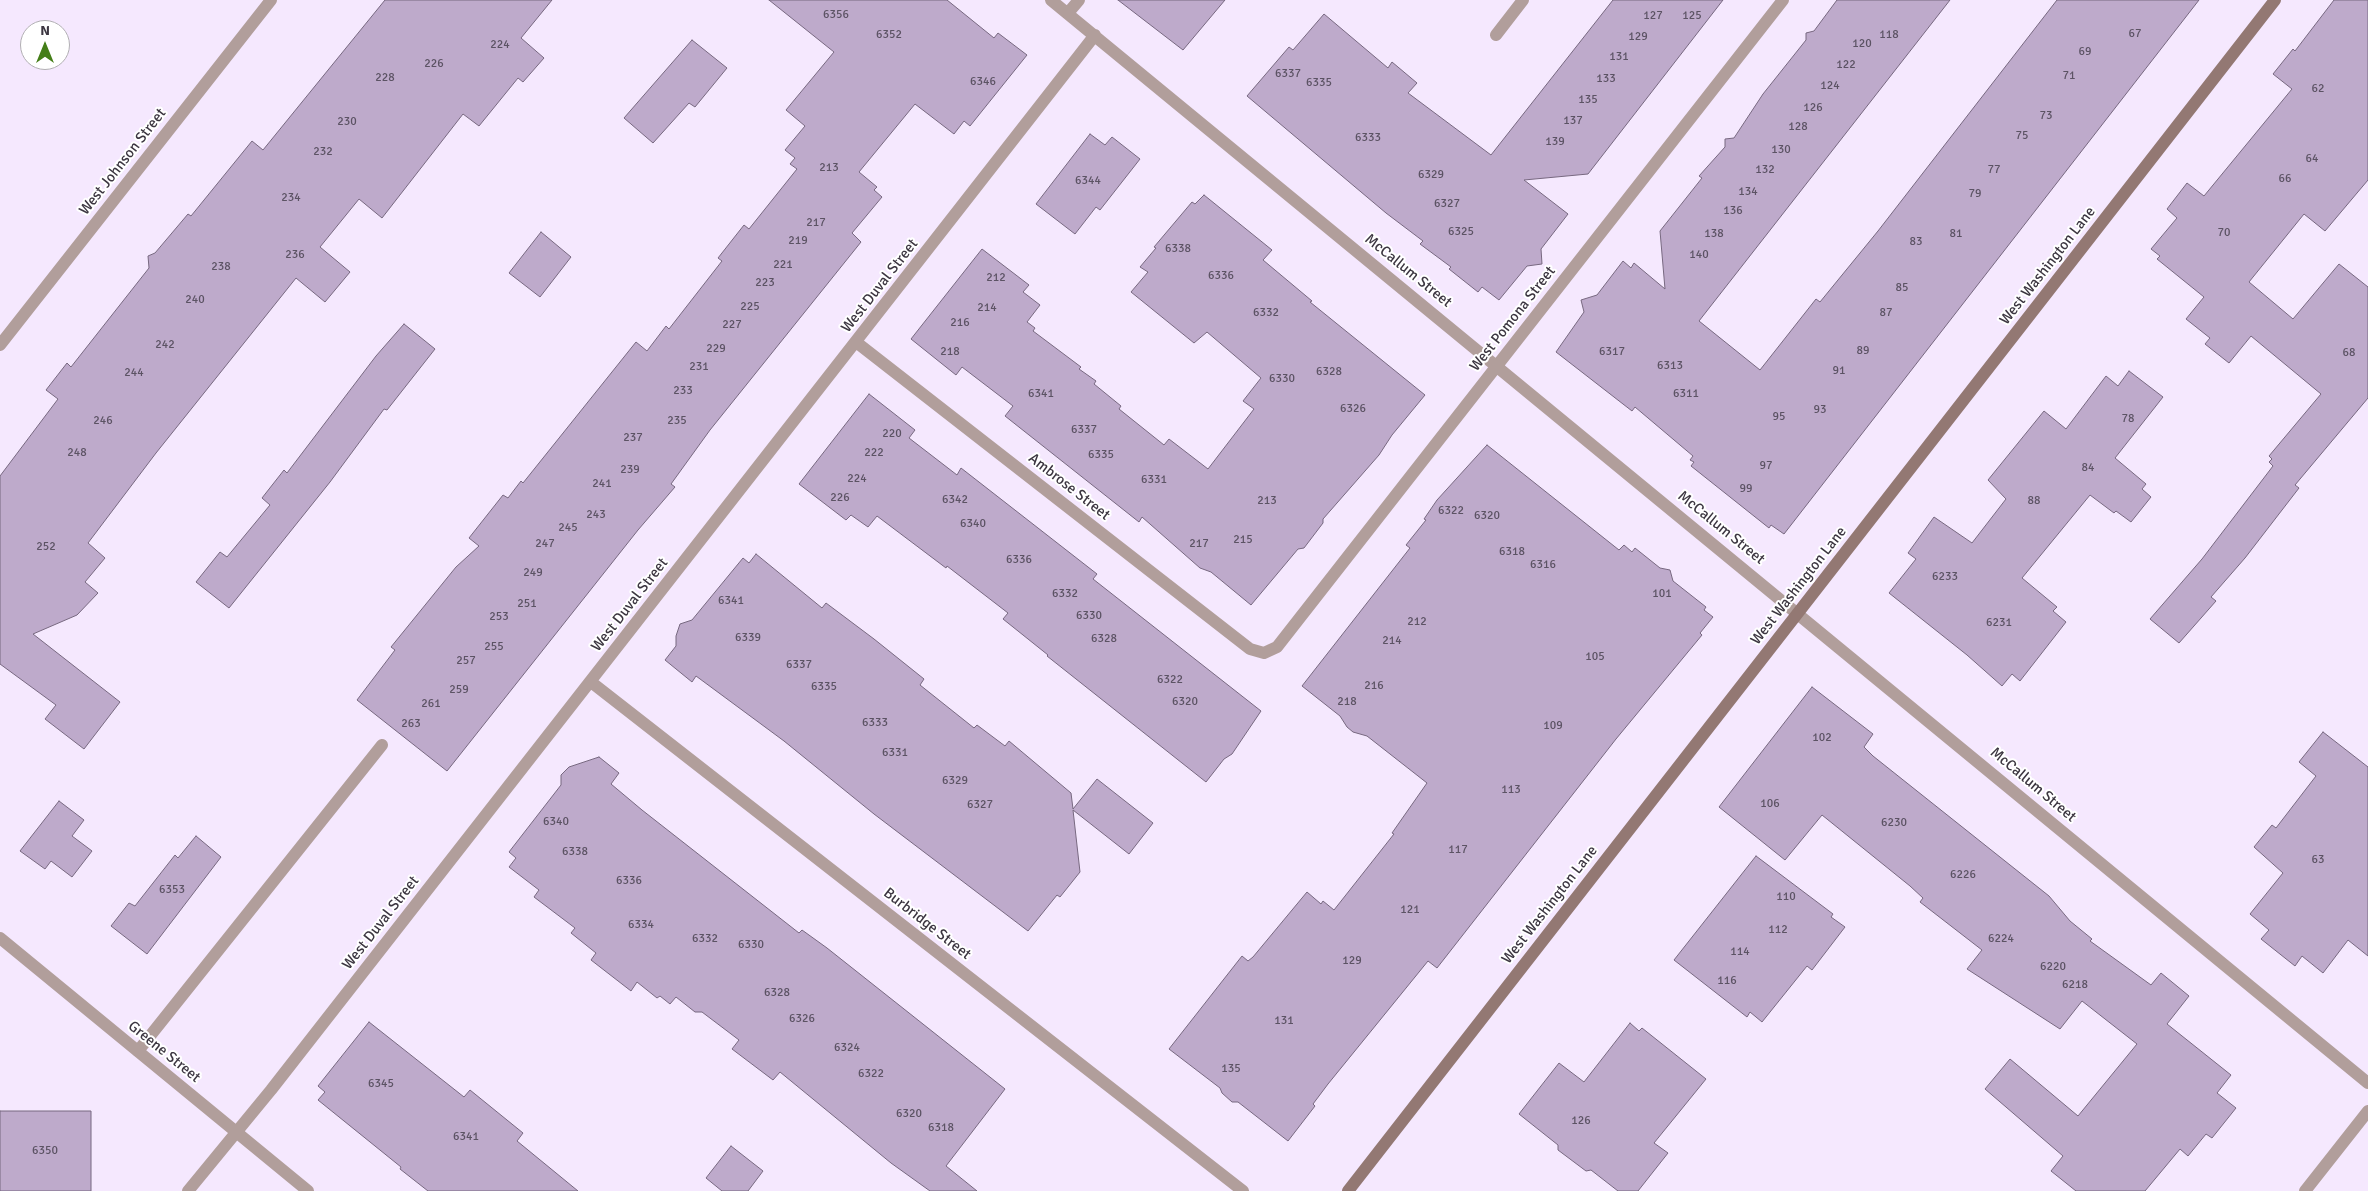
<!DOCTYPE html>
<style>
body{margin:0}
#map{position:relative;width:2368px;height:1191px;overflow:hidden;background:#f5e8fe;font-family:Signika,sans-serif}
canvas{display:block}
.north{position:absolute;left:20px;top:20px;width:50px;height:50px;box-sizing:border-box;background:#fff;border:1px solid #b1afb3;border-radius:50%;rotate:0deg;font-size:14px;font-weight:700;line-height:20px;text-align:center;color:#3c3641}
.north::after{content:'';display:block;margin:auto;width:18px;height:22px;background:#447e18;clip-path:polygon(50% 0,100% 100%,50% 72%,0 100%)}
</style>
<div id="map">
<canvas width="2368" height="1191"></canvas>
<div class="north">N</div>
</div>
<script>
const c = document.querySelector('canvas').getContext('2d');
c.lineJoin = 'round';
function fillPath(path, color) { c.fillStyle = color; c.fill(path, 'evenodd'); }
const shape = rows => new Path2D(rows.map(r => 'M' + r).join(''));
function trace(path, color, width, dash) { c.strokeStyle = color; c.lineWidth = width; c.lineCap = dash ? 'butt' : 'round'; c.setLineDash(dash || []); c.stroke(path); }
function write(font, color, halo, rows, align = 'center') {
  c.font = font + ' Signika,sans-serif'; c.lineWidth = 4; c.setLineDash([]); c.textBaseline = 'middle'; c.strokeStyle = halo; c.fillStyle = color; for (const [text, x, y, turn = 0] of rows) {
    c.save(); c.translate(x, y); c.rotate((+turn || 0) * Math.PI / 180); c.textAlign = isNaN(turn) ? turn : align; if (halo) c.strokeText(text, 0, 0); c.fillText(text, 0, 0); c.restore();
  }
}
const building = shape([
 [385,0,552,0,521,38,544,58,523,82,518,78,479,126,463,114,382,218,359,199,320,247,350,272,325,302,296,278,156,453,88,543,105,558,85,582,98,593,77,615,33,634,120,702,84,749,45,719,56,705,0,664,0,476,58,399,46,390,67,363,71,367,149,268,148,256,155,253,188,214,191,216,252,141,263,150,385,0],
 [769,0,947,0,994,38,998,33,1027,55,970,126,964,121,954,134,915,104,859,172,877,187,874,190,882,197,852,233,861,242,710,430,671,484,675,487,638,530,447,771,357,700,395,650,391,647,456,567,479,546,469,538,503,495,508,498,521,481,523,483,636,342,647,351,666,326,669,329,722,261,718,258,744,225,749,229,797,169,790,164,795,158,785,150,805,126,786,110,834,52,769,0],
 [1118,0,1225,0,1183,50,1118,0],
 [1613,0,1723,0,1588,174,1524,180,1568,214,1541,249,1542,264,1527,266,1499,300,1482,287,1478,292,1449,269,1451,267,1420,244,1423,241,1386,213,1247,96,1289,47,1293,50,1324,14,1388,68,1392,62,1417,83,1408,93,1491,155,1613,0],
 [1837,0,1950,0,1699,321,1760,370,1816,299,1820,302,1878,231,2057,0,2199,0,1784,534,1771,525,1769,528,1691,466,1694,462,1690,460,1693,456,1635,407,1632,411,1556,352,1584,312,1581,300,1597,295,1623,261,1631,268,1634,263,1665,289,1660,231,1702,178,1699,176,1725,147,1725,139,1734,138,1763,94,1806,40,1806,33,1814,31,1837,0],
 [2334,0,2368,0,2368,180,2325,231,2304,214,2249,282,2293,319,2339,264,2368,287,2368,398,2295,485,2299,488,2245,558,2211,597,2216,601,2179,643,2150,619,2202,559,2273,466,2269,462,2272,459,2269,456,2321,394,2251,336,2229,363,2205,344,2210,338,2186,319,2204,297,2157,259,2160,256,2151,249,2177,218,2167,209,2187,183,2204,196,2292,89,2273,74,2293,49,2295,51,2334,0],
 [692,40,727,68,695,107,689,103,653,143,624,118,692,40],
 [1090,134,1105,145,1112,137,1140,159,1100,210,1096,207,1075,234,1036,204,1090,134],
 [1204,195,1272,250,1263,260,1312,301,1310,302,1425,395,1392,435,1379,455,1323,519,1323,523,1304,548,1298,549,1251,605,1211,572,1200,568,1142,517,1139,522,1005,416,1013,406,962,367,956,375,911,339,982,249,1029,285,1023,292,1040,305,1027,322,1035,328,1033,331,1081,367,1079,369,1096,381,1094,384,1121,406,1119,409,1164,445,1169,439,1208,469,1254,409,1243,401,1261,378,1207,332,1194,343,1131,292,1148,272,1140,267,1156,248,1154,247,1192,202,1195,204,1204,195],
 [541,232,571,257,540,297,509,273,541,232],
 [404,324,435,349,387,410,384,409,330,482,229,608,196,582,220,552,227,557,270,505,262,498,284,470,287,473,376,356,404,324],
 [2129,371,2163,397,2115,458,2146,484,2142,489,2151,497,2131,522,2116,511,2114,513,2090,495,2022,578,2057,607,2053,611,2066,622,2020,681,2012,674,2002,686,1967,655,1889,593,1916,559,1908,553,1934,517,1972,543,2006,499,1988,480,2044,411,2066,429,2106,376,2118,386,2129,371],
 [869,394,915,430,909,438,957,475,961,468,1097,574,1093,579,1261,711,1232,754,1224,759,1206,782,1047,656,1048,655,1003,619,1008,613,947,566,946,568,877,516,868,527,851,515,846,520,799,484,869,394],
 [1487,445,1619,550,1624,545,1632,552,1635,548,1660,568,1670,570,1673,581,1706,607,1704,610,1713,617,1700,633,1702,635,1616,739,1437,968,1428,961,1328,1084,1313,1104,1315,1106,1288,1141,1238,1102,1232,1102,1222,1093,1220,1088,1169,1049,1242,956,1248,961,1253,957,1307,892,1321,904,1323,901,1334,910,1394,834,1392,833,1427,783,1367,736,1353,732,1347,727,1340,716,1302,686,1410,548,1406,545,1426,520,1424,519,1437,500,1487,445],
 [756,554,822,608,826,603,874,639,924,679,920,685,974,728,977,725,1005,746,1009,741,1071,793,1073,809,1097,779,1153,823,1129,854,1073,810,1080,872,1060,897,1057,895,1028,931,874,814,784,741,696,676,692,682,665,660,676,646,676,636,680,624,692,620,743,558,749,563,756,554],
 [1812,687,1873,734,1864,747,1873,756,2049,896,2070,921,2092,939,2090,941,2151,985,2161,973,2189,996,2167,1024,2231,1075,2217,1093,2236,1108,2212,1138,2206,1134,2188,1156,2180,1149,2145,1191,2076,1191,2051,1171,2063,1156,1985,1089,2010,1059,2078,1116,2137,1044,2082,1001,2060,1029,1967,969,1982,950,1920,902,1923,898,1910,886,1822,815,1785,860,1719,807,1812,687],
 [2323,732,2368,767,2368,956,2348,940,2323,973,2302,956,2295,966,2261,939,2269,930,2250,914,2283,873,2254,847,2272,825,2276,828,2316,776,2299,762,2323,732],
 [599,757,619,773,611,784,642,810,799,933,802,930,827,948,1005,1089,946,1166,977,1191,930,1191,891,1163,780,1072,773,1080,732,1049,739,1040,702,1012,695,1012,676,997,670,1004,660,996,657,998,637,982,631,991,591,960,596,953,571,933,575,928,534,897,539,890,509,867,516,858,509,852,561,785,561,775,569,767,599,757],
 [59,801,84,820,72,836,92,851,72,877,51,861,45,869,20,851,59,801],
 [196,836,221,857,147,954,111,926,129,903,135,906,175,855,178,858,196,836],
 [1756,856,1833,914,1831,917,1845,927,1812,970,1807,966,1762,1022,1750,1012,1747,1017,1674,960,1756,856],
 [369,1022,464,1097,470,1090,523,1133,517,1141,578,1191,428,1191,400,1169,401,1167,318,1100,325,1092,318,1086,369,1022],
 [1630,1023,1639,1031,1642,1028,1706,1079,1654,1143,1668,1153,1638,1191,1618,1191,1591,1170,1586,1171,1558,1150,1558,1145,1519,1114,1559,1063,1584,1082,1630,1023],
 [0,1111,91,1111,91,1191,0,1191,0,1111],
 [731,1146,763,1171,748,1191,722,1191,706,1178,731,1146]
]);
fillPath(building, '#beaacb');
trace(building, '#776880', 1);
trace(shape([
 [1496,35,1523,0],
 [138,1051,382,745]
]), '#b19e9b', 12);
trace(shape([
 [1051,0,2368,1083],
 [1068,13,1079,0],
 [856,342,1250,649,1264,653,1277,647,1783,0],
 [591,682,1243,1191],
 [0,938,308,1191],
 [188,1191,271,1090,1095,35],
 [2305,1191,2368,1111]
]), '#b19e9b', 12);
trace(shape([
 [0,345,271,0]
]), '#b19e9b', 12);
trace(shape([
 [1348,1191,2275,0]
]), '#937873', 12);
write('12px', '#5c5364', null, [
 ["6356",836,15],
 ["127",1653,16],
 ["125",1692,16],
 ["67",2135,34],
 ["6352",889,35],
 ["118",1889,35],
 ["129",1638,37],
 ["120",1862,44],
 ["224",500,45],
 ["69",2085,52],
 ["131",1619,57],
 ["226",434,64],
 ["122",1846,65],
 ["6337",1288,74],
 ["71",2069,76],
 ["228",385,78],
 ["133",1606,79],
 ["6346",983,82],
 ["6335",1319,83],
 ["124",1830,86],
 ["62",2318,89],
 ["135",1588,100],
 ["126",1813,108],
 ["73",2046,116],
 ["137",1573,121],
 ["230",347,122],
 ["128",1798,127],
 ["75",2022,136],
 ["6333",1368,138],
 ["139",1555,142],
 ["130",1781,150],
 ["232",323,152],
 ["64",2312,159],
 ["213",829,168],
 ["132",1765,170],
 ["77",1994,170],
 ["6329",1431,175],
 ["66",2285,179],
 ["6344",1088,181],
 ["134",1748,192],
 ["79",1975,194],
 ["234",291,198],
 ["6327",1447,204],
 ["136",1733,211],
 ["217",816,223],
 ["6325",1461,232],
 ["70",2224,233],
 ["138",1714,234],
 ["81",1956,234],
 ["219",798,241],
 ["83",1916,242],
 ["6338",1178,249],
 ["236",295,255],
 ["140",1699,255],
 ["221",783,265],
 ["238",221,267],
 ["6336",1221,276],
 ["212",996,278],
 ["223",765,283],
 ["85",1902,288],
 ["240",195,300],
 ["225",750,307],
 ["214",987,308],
 ["6332",1266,313],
 ["87",1886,313],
 ["216",960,323],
 ["227",732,325],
 ["242",165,345],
 ["229",716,349],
 ["89",1863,351],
 ["218",950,352],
 ["6317",1612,352],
 ["68",2349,353],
 ["6313",1670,366],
 ["231",699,367],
 ["91",1839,371],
 ["6328",1329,372],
 ["244",134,373],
 ["6330",1282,379],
 ["233",683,391],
 ["6341",1041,394],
 ["6311",1686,394],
 ["6326",1353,409],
 ["93",1820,410],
 ["95",1779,417],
 ["78",2128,419],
 ["246",103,421],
 ["235",677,421],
 ["6337",1084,430],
 ["220",892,434],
 ["237",633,438],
 ["248",77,453],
 ["222",874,453],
 ["6335",1101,455],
 ["97",1766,466],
 ["84",2088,468],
 ["239",630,470],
 ["224",857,479],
 ["6331",1154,480],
 ["241",602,484],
 ["99",1746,489],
 ["226",840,498],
 ["6342",955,500],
 ["213",1267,501],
 ["88",2034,501],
 ["6322",1451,511],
 ["243",596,515],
 ["6320",1487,516],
 ["6340",973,524],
 ["245",568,528],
 ["215",1243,540],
 ["247",545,544],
 ["217",1199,544],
 ["252",46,547],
 ["6318",1512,552],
 ["6336",1019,560],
 ["6316",1543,565],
 ["249",533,573],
 ["6233",1945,577],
 ["6332",1065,594],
 ["101",1662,594],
 ["6341",731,601],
 ["251",527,604],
 ["6330",1089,616],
 ["253",499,617],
 ["212",1417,622],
 ["6231",1999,623],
 ["6339",748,638],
 ["6328",1104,639],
 ["214",1392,641],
 ["255",494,647],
 ["105",1595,657],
 ["257",466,661],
 ["6337",799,665],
 ["6322",1170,680],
 ["216",1374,686],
 ["6335",824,687],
 ["259",459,690],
 ["6320",1185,702],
 ["218",1347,702],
 ["261",431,704],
 ["6333",875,723],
 ["263",411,724],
 ["109",1553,726],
 ["102",1822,738],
 ["6331",895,753],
 ["6329",955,781],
 ["113",1511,790],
 ["106",1770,804],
 ["6327",980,805],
 ["6340",556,822],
 ["6230",1894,823],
 ["117",1458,850],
 ["6338",575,852],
 ["63",2318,860],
 ["6226",1963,875],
 ["6336",629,881],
 ["6353",172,890],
 ["110",1786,897],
 ["121",1410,910],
 ["6334",641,925],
 ["112",1778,930],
 ["6332",705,939],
 ["6224",2001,939],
 ["6330",751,945],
 ["114",1740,952],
 ["129",1352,961],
 ["6220",2053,967],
 ["116",1727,981],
 ["6218",2075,985],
 ["6328",777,993],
 ["6326",802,1019],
 ["131",1284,1021],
 ["6324",847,1048],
 ["135",1231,1069],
 ["6322",871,1074],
 ["6345",381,1084],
 ["6320",909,1114],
 ["126",1581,1121],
 ["6318",941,1128],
 ["6341",466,1137],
 ["6350",45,1151]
]);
write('15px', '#3c3641', '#fff', [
 ["West Johnson Street",123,162,-52],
 ["West Washington Lane",2048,266,-52],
 ["McCallum Street",1408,271,39],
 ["West Duval Street",880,286,-52],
 ["West Pomona Street",1513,319,-52],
 ["Ambrose Street",1069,487,38],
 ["McCallum Street",1721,528,39],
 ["West Washington Lane",1799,586,-52],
 ["West Duval Street",630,605,-52],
 ["McCallum Street",2033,785,40],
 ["West Washington Lane",1550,905,-52],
 ["West Duval Street",381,923,-52],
 ["Burbridge Street",927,924,38],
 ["Greene Street",164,1052,39]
]);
</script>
